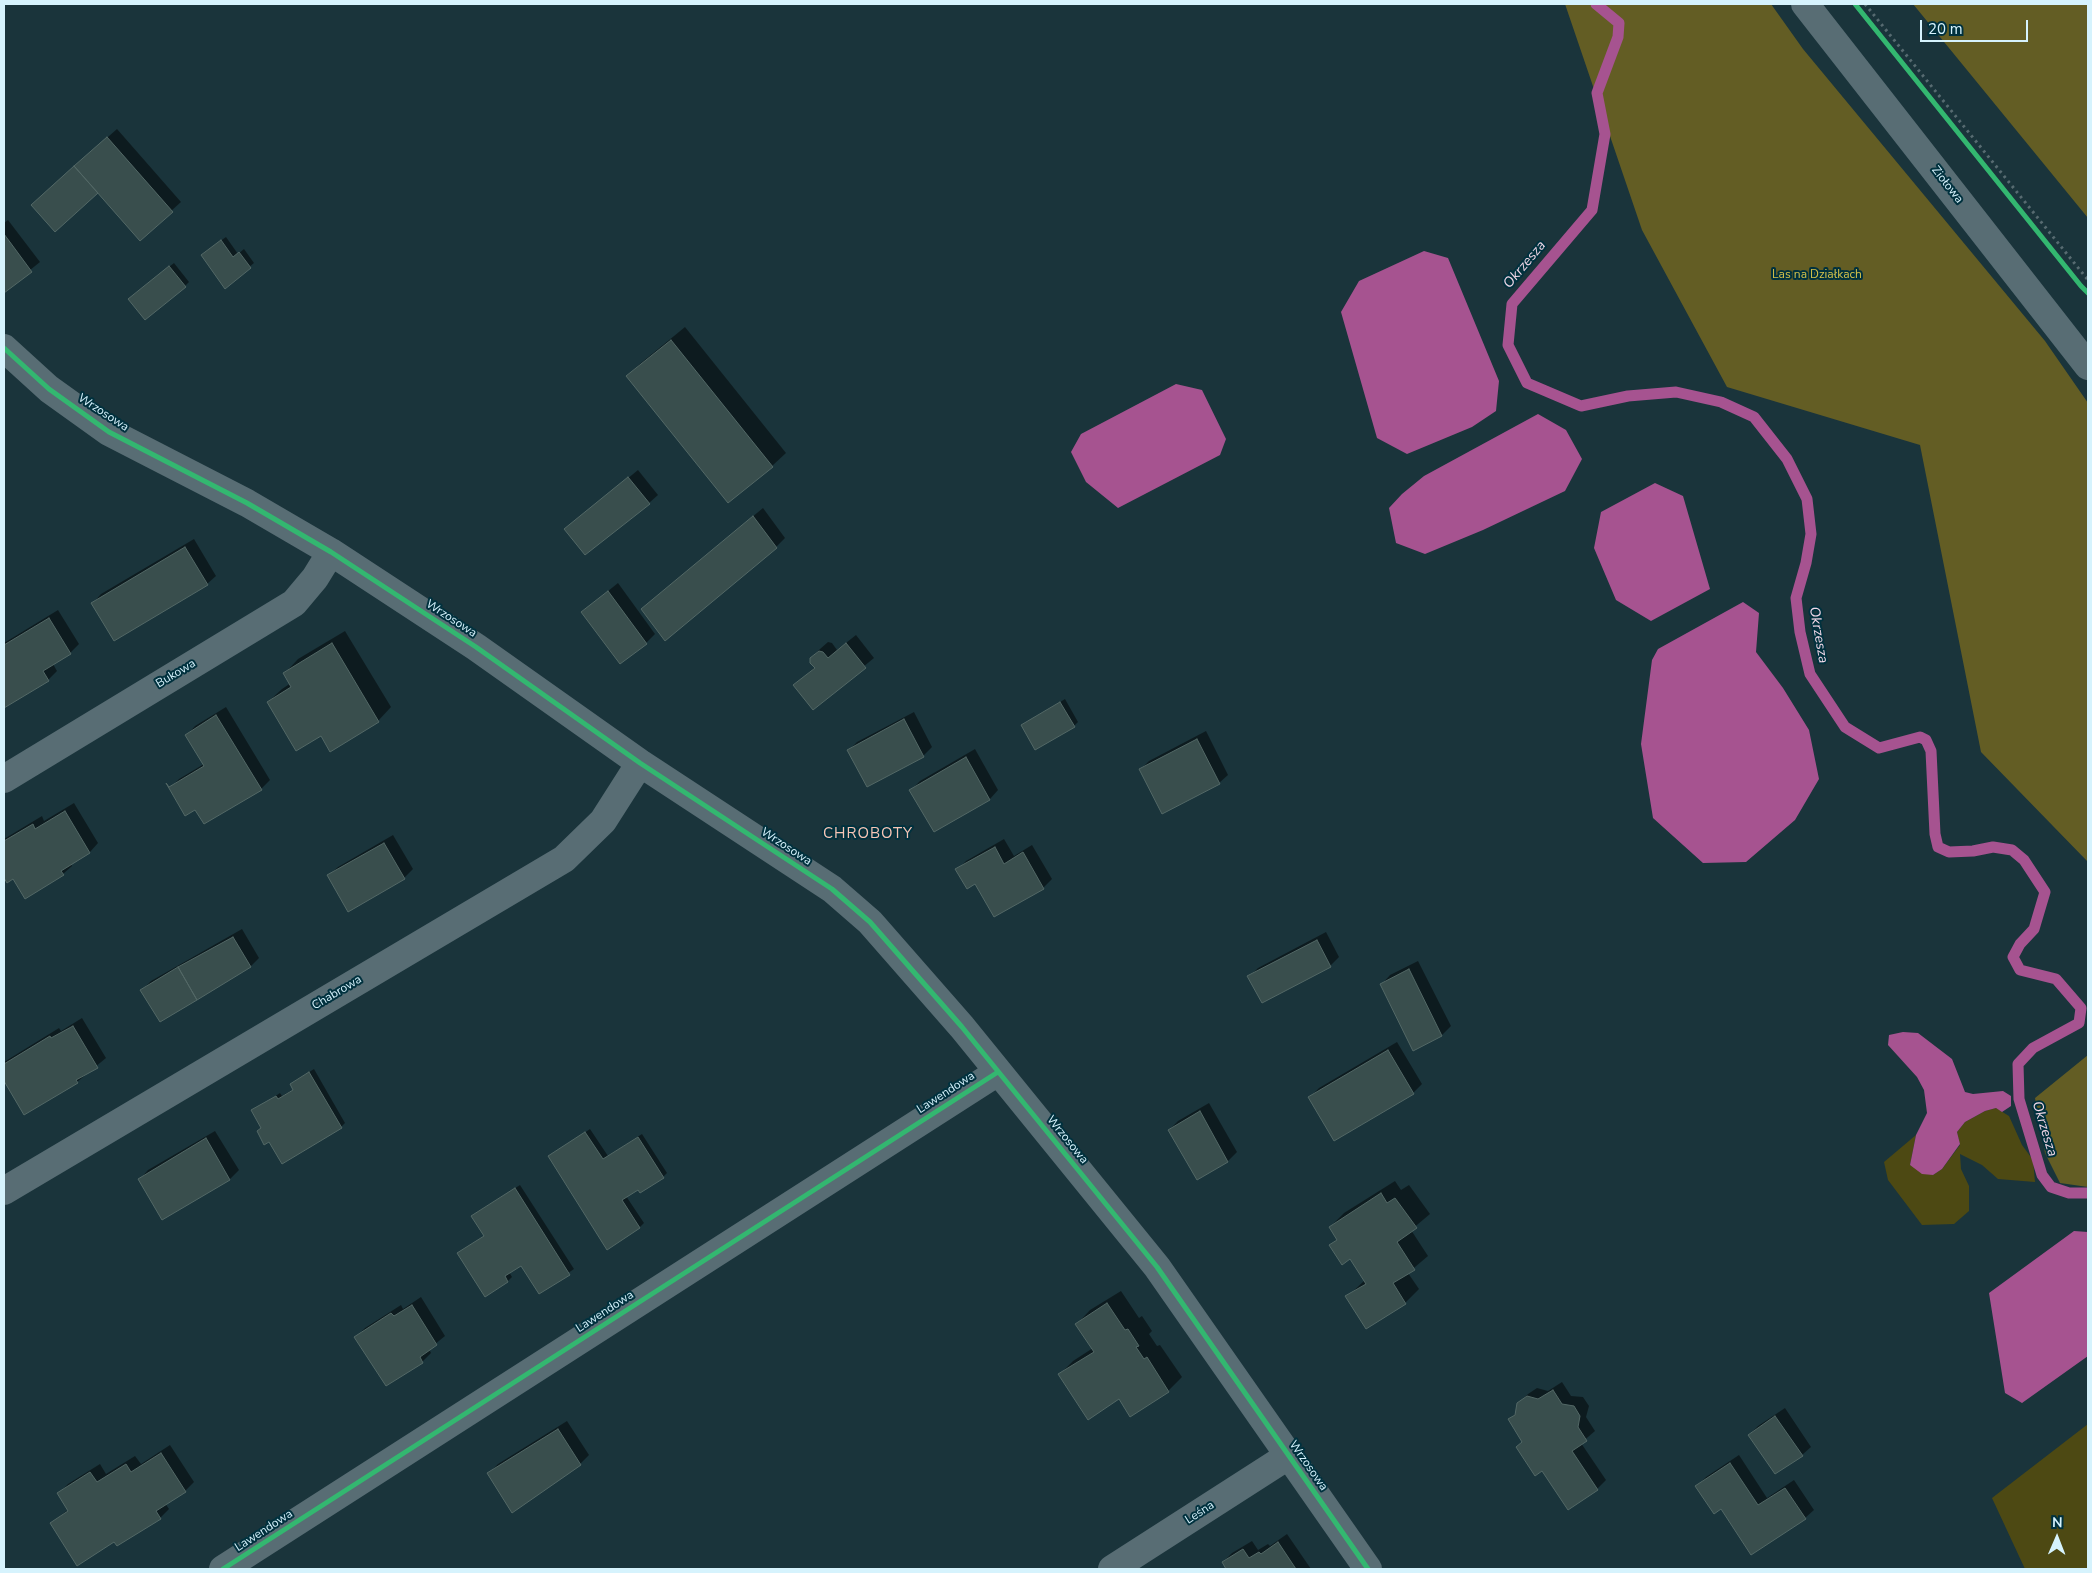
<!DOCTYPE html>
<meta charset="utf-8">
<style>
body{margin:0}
#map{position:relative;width:2092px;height:1573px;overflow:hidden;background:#1a343b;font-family:"Nunito Sans",sans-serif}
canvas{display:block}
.frame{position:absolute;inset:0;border:5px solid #d6f3fd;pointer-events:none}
.north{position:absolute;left:2032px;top:1513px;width:50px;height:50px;-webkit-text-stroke:4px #00313e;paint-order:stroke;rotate:1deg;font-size:14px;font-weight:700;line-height:20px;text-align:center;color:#d6f3fd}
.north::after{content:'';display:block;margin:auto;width:18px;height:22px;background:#d6f3fd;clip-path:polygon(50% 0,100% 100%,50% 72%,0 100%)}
.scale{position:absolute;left:1920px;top:20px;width:108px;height:22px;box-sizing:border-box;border:2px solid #d6f3fd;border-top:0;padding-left:6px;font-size:15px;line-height:18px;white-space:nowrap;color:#d6f3fd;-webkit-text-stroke:4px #00313e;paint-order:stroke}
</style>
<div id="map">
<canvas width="2092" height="1573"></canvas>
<div class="frame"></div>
<div class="north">N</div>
<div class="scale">20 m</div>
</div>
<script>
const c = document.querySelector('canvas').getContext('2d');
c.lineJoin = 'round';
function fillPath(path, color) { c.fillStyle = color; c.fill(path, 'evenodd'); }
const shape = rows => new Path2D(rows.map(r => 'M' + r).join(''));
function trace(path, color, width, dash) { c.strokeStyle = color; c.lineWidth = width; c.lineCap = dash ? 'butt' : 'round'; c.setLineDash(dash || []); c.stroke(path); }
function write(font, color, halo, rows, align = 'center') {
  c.font = font + ' "Nunito Sans",sans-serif'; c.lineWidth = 4; c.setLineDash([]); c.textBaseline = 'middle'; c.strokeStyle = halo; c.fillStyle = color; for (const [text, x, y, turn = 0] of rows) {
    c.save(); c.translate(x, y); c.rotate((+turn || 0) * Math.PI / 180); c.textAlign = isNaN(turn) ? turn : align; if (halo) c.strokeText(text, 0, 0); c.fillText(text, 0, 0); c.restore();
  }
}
fillPath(shape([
 [1996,1108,2009,1116,2022,1145,2033,1160,2035,1182,1998,1179,1982,1165,1960,1154,1961,1169,1969,1186,1969,1211,1954,1224,1922,1225,1888,1180,1884,1162,1916,1135,1910,1165,1933,1175,1942,1169,1960,1145,1957,1132,1965,1122,1985,1111],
 [2088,1424,2088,1569,2025,1569,1992,1498]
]), '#4d4913');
fillPath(shape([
 [1565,4,1771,4,1803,49,2045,341,2088,403,2088,862,1981,752,1920,445,1727,387,1642,230],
 [1913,4,2088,4,2088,218],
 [2088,1055,2088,1187,2060,1183,2045,1153,2035,1098]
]), '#635d24');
fillPath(shape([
 [1424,251,1448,258,1499,381,1496,411,1472,427,1407,454,1377,438,1341,312,1359,281],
 [1176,384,1202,390,1226,439,1220,455,1118,508,1086,482,1071,452,1081,434],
 [1538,414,1566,430,1582,459,1565,491,1483,530,1425,554,1396,543,1389,508,1402,494,1424,476],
 [1655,483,1683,496,1710,589,1651,621,1616,600,1594,548,1601,512],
 [1743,602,1759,613,1756,652,1783,688,1809,730,1819,779,1795,820,1746,862,1703,863,1653,818,1641,744,1652,660,1658,649],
 [1903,1032,1918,1033,1952,1059,1965,1092,1973,1094,2003,1091,2011,1096,2011,1106,2002,1112,1996,1108,1985,1111,1965,1122,1957,1132,1960,1144,1942,1169,1933,1175,1922,1174,1910,1165,1916,1135,1927,1113,1924,1090,1917,1077,1888,1045,1889,1035],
 [2074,1231,2088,1232,2088,1356,2022,1403,2005,1393,1989,1293]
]), '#a65390');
fillPath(shape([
 [117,129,181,202,140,239,99,191,41,196],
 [8,220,40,262,4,291,4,223],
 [226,237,238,254,244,249,254,263,225,287,206,251],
 [174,263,189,282,185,286,133,295],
 [685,327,786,453,772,466,728,501,627,376,641,363],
 [638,470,658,495,649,503,566,529],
 [763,508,785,538,776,547,652,600],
 [194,539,216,576,207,584,93,603,101,594],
 [618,583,655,634,646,643,582,612],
 [58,610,79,644,70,653,53,664,57,671,48,680,4,706,4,643],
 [345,631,391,707,378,721,268,702,282,689,291,683,285,673,298,659],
 [856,635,874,658,813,708,795,685,815,667,811,658,820,649,828,642,832,643,837,650],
 [1065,699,1078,722,1074,726,1022,725],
 [226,707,270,780,261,789,195,808,170,788,179,779,204,764,187,735,195,726],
 [914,712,932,747,923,756,848,751,857,742],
 [1206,731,1228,775,1219,783,1141,769,1149,761],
 [975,749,998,790,990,799,934,831,911,790,920,781],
 [74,803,98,843,90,852,71,864,72,866,63,874,14,877,7,881,4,875,4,839,42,816,44,821],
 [393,835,413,869,404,878,329,875,338,867],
 [1004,839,1014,856,1032,845,1052,879,1043,888,976,882,957,870,966,861],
 [242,929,259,958,250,967,142,990,151,981],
 [1326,932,1339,957,1330,966,1262,1001,1249,977,1258,968],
 [1418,961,1451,1026,1442,1035,1414,1049,1382,984,1390,975],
 [82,1018,106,1058,77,1082,24,1113,4,1078,4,1062,59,1028,61,1031],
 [1397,1042,1422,1084,1413,1093,1310,1097,1319,1088],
 [314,1069,345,1123,341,1127,262,1127,253,1111,280,1093,282,1096,294,1089,291,1084,296,1080],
 [1209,1103,1237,1152,1228,1161,1197,1179,1169,1130,1178,1121],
 [590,1129,608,1156,642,1134,667,1173,663,1177,626,1196,644,1223,640,1227,549,1157],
 [215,1131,239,1170,230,1179,162,1218,140,1179,148,1170],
 [1395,1181,1401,1190,1409,1185,1430,1214,1411,1230,1428,1256,1408,1273,1419,1289,1405,1303,1366,1327,1347,1297,1365,1280,1350,1258,1331,1245,1338,1238,1330,1227,1344,1213],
 [520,1185,574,1269,539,1293,521,1264,509,1272,512,1277,508,1281,485,1295,459,1253,485,1235,477,1212],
 [1121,1291,1139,1318,1142,1316,1152,1331,1149,1334,1157,1346,1160,1345,1182,1377,1168,1391,1119,1398,1060,1374,1073,1361,1093,1348,1077,1324,1090,1310],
 [421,1297,445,1336,429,1349,431,1353,422,1362,386,1384,356,1337,365,1328,401,1305,403,1309],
 [1562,1382,1571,1396,1583,1397,1589,1406,1586,1417,1595,1431,1581,1443,1606,1480,1597,1489,1523,1441,1509,1420,1517,1412,1518,1403,1528,1394,1537,1388,1548,1391],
 [1785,1408,1811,1447,1802,1455,1749,1435,1758,1426],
 [567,1421,589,1455,580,1464,489,1473,498,1464],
 [170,1445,194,1482,185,1491,165,1503,169,1509,160,1518,114,1540,51,1523,69,1509,59,1493,68,1484,100,1464,106,1474,135,1456,141,1464],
 [1739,1455,1767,1498,1794,1480,1814,1510,1805,1518,1721,1507,1697,1486,1706,1477],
 [1287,1534,1311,1569,1228,1569,1223,1562,1232,1553,1252,1541,1258,1550,1268,1544,1270,1546]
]), '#0007');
trace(shape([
 [1596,4,1619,23,1618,37,1597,93,1605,134,1592,210,1512,304,1508,345,1527,383,1581,406,1628,396,1676,392,1721,402,1754,417,1787,459,1807,499,1811,534,1806,563,1796,598,1800,632,1810,674,1845,727,1879,748,1920,737,1926,740,1931,751,1935,834,1938,847,1949,852,1973,851,1993,847,2012,850,2024,860,2045,892,2034,929,2020,944,2013,957,2020,970,2056,979,2081,1008,2079,1023,2033,1048,2018,1064,2019,1099,2042,1175,2051,1187,2069,1193,2088,1193]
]), '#a65390', 11);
const building = shape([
 [107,137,173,212,140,241,74,166,107,137],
 [74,166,98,193,55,232,31,205,74,166],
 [4,234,32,272,4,293,4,234],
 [221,240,233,257,239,252,251,268,225,289,201,255,221,240],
 [169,266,186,287,145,320,128,299,169,266],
 [671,340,773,467,728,503,626,376,671,340],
 [628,477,650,504,585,555,564,529,628,477],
 [753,516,777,548,665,641,641,609,753,516],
 [185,547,208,585,114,641,91,603,185,547],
 [608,591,647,644,620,664,581,612,608,591],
 [49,618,71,654,43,671,49,681,4,708,4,645,49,618],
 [332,643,379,722,330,752,321,736,296,751,267,702,291,687,283,673,332,643],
 [846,643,866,668,813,710,793,685,815,668,810,663,810,658,819,651,823,652,828,658,846,643],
 [1060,702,1075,727,1035,750,1021,725,1060,702],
 [216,715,262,790,204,824,195,810,185,816,166,783,169,787,204,766,185,735,216,715],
 [904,719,924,757,867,787,847,750,904,719],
 [1197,739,1220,784,1162,814,1139,769,1197,739],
 [966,757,990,800,934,832,909,790,966,757],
 [65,811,90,853,61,871,64,875,25,899,13,879,7,883,4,878,4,841,33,824,35,829,65,811],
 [384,843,405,879,348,912,327,875,384,843],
 [995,847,1004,864,1023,852,1044,889,994,917,975,884,967,889,955,869,995,847],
 [233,937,251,967,197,1000,178,967,233,937],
 [1317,940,1331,967,1262,1003,1247,976,1317,940],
 [178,967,197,1000,160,1022,140,990,178,967],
 [1409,969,1442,1036,1413,1051,1380,984,1409,969],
 [73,1026,98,1068,76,1080,78,1083,24,1115,4,1081,4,1064,50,1036,51,1038,73,1026],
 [1388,1050,1414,1094,1334,1141,1308,1097,1388,1050],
 [309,1072,342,1128,282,1164,269,1142,264,1145,257,1131,261,1128,251,1110,276,1096,278,1099,293,1090,290,1084,309,1072],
 [1200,1111,1228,1162,1197,1180,1168,1130,1200,1111],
 [585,1132,603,1159,638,1137,664,1178,640,1193,638,1190,622,1200,640,1228,607,1250,548,1156,585,1132],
 [206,1138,230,1180,162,1220,138,1179,206,1138],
 [515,1188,570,1275,539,1294,521,1266,505,1276,508,1282,485,1297,457,1253,484,1236,471,1216,515,1188],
 [1381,1193,1387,1203,1395,1198,1417,1228,1397,1242,1415,1270,1393,1283,1406,1304,1366,1329,1345,1296,1366,1284,1350,1259,1342,1265,1329,1245,1337,1240,1329,1227,1381,1193],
 [1107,1303,1125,1330,1128,1329,1139,1346,1136,1347,1144,1359,1147,1357,1169,1392,1130,1417,1119,1399,1088,1420,1058,1374,1094,1352,1075,1324,1107,1303],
 [412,1305,437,1345,420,1357,423,1363,386,1386,354,1337,391,1313,394,1316,412,1305],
 [1553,1390,1562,1404,1574,1406,1580,1416,1578,1427,1587,1441,1572,1451,1598,1490,1568,1510,1542,1471,1535,1476,1516,1447,1522,1442,1508,1419,1515,1415,1517,1403,1527,1396,1538,1399,1553,1390],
 [1775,1416,1803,1456,1775,1474,1748,1435,1775,1416],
 [558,1429,581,1465,512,1513,487,1473,558,1429],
 [161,1453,186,1492,156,1511,161,1519,117,1546,114,1542,77,1566,50,1523,68,1511,57,1493,90,1472,97,1482,126,1464,131,1472,161,1453],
 [1730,1463,1758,1505,1785,1488,1806,1519,1751,1555,1721,1509,1714,1514,1695,1486,1730,1463],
 [1278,1542,1296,1569,1226,1569,1222,1562,1243,1549,1249,1558,1259,1552,1261,1554,1278,1542]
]);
fillPath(building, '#394e4d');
trace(building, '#536866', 1);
trace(shape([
 [1865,4,2088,280]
]), '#576b71', 3, [2.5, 4]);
trace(shape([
 [1805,4,2088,366],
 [4,348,49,389,109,432,247,503,331,552,476,647,640,763,832,889,870,922,962,1027,1157,1267,1368,1569],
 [4,779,294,603,315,578,331,552],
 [4,1191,564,859,603,821,640,763],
 [223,1569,998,1072],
 [1112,1569,1288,1456]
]), '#586d74', 28);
trace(shape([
 [1855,4,2081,286,2088,293],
 [4,348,49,389,109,432,247,503,331,552,476,647,640,763,832,889,870,922,962,1027,1157,1267,1368,1569],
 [223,1569,998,1072]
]), '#33b770', 5);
write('12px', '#d6f3fd', '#00313e', [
 ["Ziołowa",1947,185,52],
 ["Wrzosowa",103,413,33],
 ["Wrzosowa",451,619,33],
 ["Bukowa",176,674,-31],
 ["Wrzosowa",786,847,33],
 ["Chabrowa",337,993,-31],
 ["Lawendowa",946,1093,-33],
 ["Wrzosowa",1067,1140,51],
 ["Lawendowa",605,1312,-33],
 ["Wrzosowa",1308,1466,55],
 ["Leśna",1200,1513,-33],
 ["Lawendowa",264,1531,-33]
]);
write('12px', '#d5c249', '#00313e', [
 ["Las na Działkach",1817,275]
]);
write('italic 14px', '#f2d9e9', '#00313e', [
 ["Okrzesza",1525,265,-50],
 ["Okrzesza",1818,635,80],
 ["Okrzesza",2044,1129,73]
]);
c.letterSpacing = '1px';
write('15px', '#f7c6b6', '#00313e', [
 ["CHROBOTY",868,834]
]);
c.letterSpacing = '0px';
</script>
